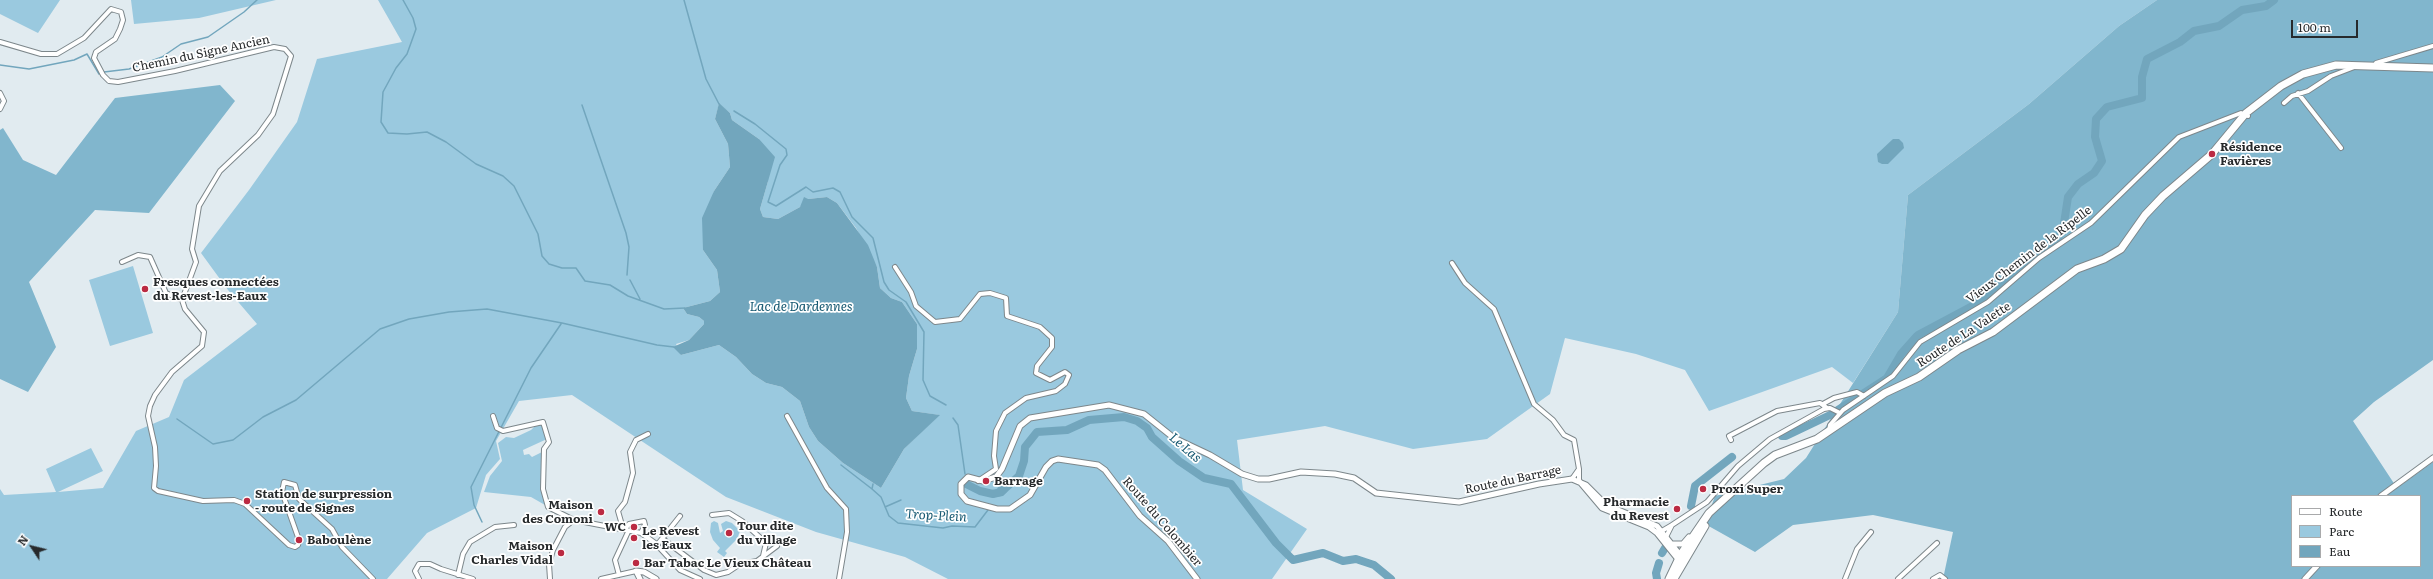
<!DOCTYPE html>
<meta charset="utf-8">
<style>
body{margin:0}
#map{position:relative;width:2433px;height:579px;overflow:hidden;background:#e1ebf0;font-family:Literata,serif}
canvas{display:block}
.legend{position:absolute;left:2291px;top:495px;width:130px;height:72px;box-sizing:border-box;background:#fff;border:1px solid #a9aaab;margin:0;padding:5px 7px;list-style:none;font-size:12px;color:#272a2c}
.legend li{display:flex;align-items:center;gap:8px;height:20px}
.legend b{width:20px;border:1px solid #a9aaab}
.north{position:absolute;left:12px;top:527px;width:40px;height:40px;-webkit-text-stroke:3px #fff;paint-order:stroke;rotate:305deg;font-size:11px;font-weight:700;line-height:16px;text-align:center;color:#272a2c}
.north::after{content:'';display:block;margin:auto;width:14px;height:18px;background:#272a2c;clip-path:polygon(50% 0,100% 100%,50% 72%,0 100%)}
.scale{position:absolute;left:2291px;top:20px;width:67px;height:18px;box-sizing:border-box;border:2px solid #272a2c;border-top:0;padding-left:5px;font-size:12px;line-height:14px;white-space:nowrap;color:#272a2c;-webkit-text-stroke:3px #fff;paint-order:stroke}
</style>
<div id="map">
<canvas width="2433" height="579"></canvas>
<ul class="legend">
<li><b style="height:5px;background:#fff"></b>Route</li>
<li><b style="height:11px;background:#9ac9df"></b>Parc</li>
<li><b style="height:11px;background:#72a6bd"></b>Eau</li>
</ul>
<div class="north">N</div>
<div class="scale">100 m</div>
</div>
<script>
const c = document.querySelector('canvas').getContext('2d');
c.lineJoin = 'round';
function fillPath(path, color) { c.fillStyle = color; c.fill(path, 'evenodd'); }
const shape = rows => new Path2D(rows.map(r => 'M' + r).join(''));
function trace(path, color, width, dash) { c.strokeStyle = color; c.lineWidth = width; c.lineCap = dash ? 'butt' : 'round'; c.setLineDash(dash || []); c.stroke(path); }
function write(font, color, halo, rows, align = 'center') {
  c.font = font + ' Literata,serif'; c.lineWidth = 3.5; c.setLineDash([]); c.textBaseline = 'middle'; c.strokeStyle = halo; c.fillStyle = color; for (const [text, x, y, turn = 0] of rows) {
    c.save(); c.translate(x, y); c.rotate((+turn || 0) * Math.PI / 180); c.textAlign = isNaN(turn) ? turn : align; if (halo) c.strokeText(text, 0, 0); c.fillText(text, 0, 0); c.restore();
  }
}
fillPath(shape([
 [0,0,60,0,38,33,0,14],
 [131,0,276,0,199,18,134,24],
 [378,0,2157,0,2119,26,2029,104,1908,195,1898,312,1853,383,1832,367,1709,411,1685,370,1636,354,1565,338,1550,394,1487,439,1413,449,1325,426,1237,440,1243,490,1307,529,1272,579,948,579,905,557,816,532,726,497,572,395,519,401,496,441,500,459,486,475,476,508,427,533,387,579,0,579,0,489,4,495,56,492,46,469,91,448,103,471,58,492,103,488,136,431,169,417,184,380,257,324,228,290,201,253,249,190,297,122,317,59,402,42],
 [719,104,730,113,732,120,759,139,768,181,760,209,763,217,778,219,800,207,808,199,827,197,837,203,856,228,877,267,880,288,891,298,902,302,917,324,917,349,909,376,906,398,912,411,939,415,904,449,881,488,843,463,818,441,809,427,800,401,782,387,766,383,752,374,736,357,719,345,681,355,676,344,689,340,704,324,704,321,699,317,687,314,683,308,710,301,720,292,717,270,703,250,714,191,730,167,728,144,715,119],
 [133,266,153,333,110,346,89,280],
 [536,425,542,425,547,439,523,450,524,455,529,454,532,457,542,452,542,490,545,505,531,497,484,492,490,476,502,461,498,443,506,437,514,438,531,430],
 [714,521,718,523,720,533,723,531,721,524,726,521,732,523,740,531,737,539,725,551,727,553,724,557,717,552,720,548,713,540,710,532,711,523]
]), '#9ac9df');
fillPath(shape([
 [2157,0,2433,0,2433,360,2374,402,2353,421,2397,488,2433,462,2433,579,1943,579,1953,532,1873,515,1793,525,1755,552,1705,524,1715,496,1784,479,1806,458,1898,312,1908,195,2029,104,2119,26],
 [2292,496,2420,496,2420,566,2292,566],
 [220,85,235,101,149,213,95,210,29,282,56,347,28,392,0,379,0,130,3,128,23,160,56,175,115,98]
]), '#81b6cd');
fillPath(shape([
 [719,103,730,113,732,120,759,139,775,157,760,209,763,217,778,219,800,207,804,197,808,199,827,197,837,203,868,245,877,267,880,288,891,298,902,302,917,324,917,349,909,376,906,398,912,411,940,415,904,449,881,488,843,463,818,441,809,427,800,401,782,387,766,383,752,374,736,357,719,345,681,355,673,347,689,340,704,324,704,321,699,317,687,314,683,308,710,301,720,292,717,270,703,250,702,218,714,191,730,167,728,144,715,119],
 [1893,139,1899,139,1903,143,1904,148,1888,164,1882,164,1878,162,1877,154],
 [1006,484,1009,488,1007,492,1003,496,994,497,998,487]
]), '#72a6bd');
trace(shape([
 [403,0,413,18,416,29,407,54,396,68,383,92,381,122,388,133,407,134,427,132,446,142,476,164,503,176,514,186,538,234,542,256,549,264,562,268,576,268,585,281,610,285,628,296,664,309,685,308],
 [684,0,706,79,719,104],
 [0,65,29,69,74,60,87,54,99,74],
 [104,72,129,69,162,57,181,44,208,37,244,12,257,0],
 [582,105,626,233,629,247,627,275],
 [734,111,755,124,786,149,787,155,780,165,768,202,776,206,806,187,813,192,833,188,840,192,852,217,873,238,884,282,889,290,906,302,924,332,923,380,930,396,946,405],
 [630,280,640,299],
 [953,418,958,425,965,474],
 [177,419,213,444,233,440,263,417,296,400,380,329,409,319,449,312,487,309,562,323,657,345,674,347],
 [841,465,872,489],
 [873,484,872,489,881,497,889,516,898,523,943,528,952,526,975,527,988,510],
 [885,507,901,500],
 [482,522,474,505,471,487,531,368,561,324]
]), '#72a6bd', 1.5);
trace(shape([
 [2040,254,2056,240,2063,230,2068,197,2078,184,2094,173,2102,161,2095,137,2096,119,2107,107,2142,98,2142,77,2147,59,2180,42,2194,31,2219,26,2242,10,2266,6,2274,0],
 [1918,335,1978,303,2037,256],
 [1782,436,1786,436,1830,415,1887,378,1901,354,1917,336],
 [966,484,980,491,993,494,1001,492,1019,476,1024,461,1025,447,1037,432,1067,430,1089,420,1124,417,1137,421,1147,428,1152,437,1179,461,1204,478,1231,484,1276,543,1293,560,1323,553,1343,561,1356,559,1374,565,1391,579],
 [1691,506,1695,486,1732,457],
 [1662,553,1665,548],
 [1657,579,1656,573,1659,563]
]), '#72a6bd', 8);
const minor = shape([
 [0,42,41,54,57,54,84,38,111,9,121,12,123,20,120,29,115,39,96,52,94,58,103,75,109,81,118,82,175,71,274,47,285,49,291,56,273,114,258,135,220,171,199,206,192,249,196,262,182,300],
 [2376,66,2376,63,2433,46],
 [0,93,4,101,0,109],
 [2298,93,2341,148],
 [2284,103,2292,96,2308,91,2331,76,2357,66],
 [122,262,138,255,150,257,166,293,182,300,185,309,204,332,202,346,172,372,155,395,150,406,148,416,155,447,156,466,154,488,158,491,203,501,234,500,245,504,289,545,295,547,298,545,299,540,282,492,284,482,295,485,299,499,332,529,342,547,373,579],
 [1452,263,1465,283,1494,309,1534,404,1553,420,1564,435,1574,440,1579,469],
 [895,267,911,292,916,306,935,322,960,319,980,294,990,293,1006,298,1007,316,1040,327,1052,338,1052,347,1037,366,1036,373,1050,380,1065,372,1069,375,1065,384,1056,391,1026,398,1005,413,996,431,994,456,996,469,978,481],
 [1823,404,1834,398,1857,392,1864,396],
 [493,416,497,428,503,431,543,422,549,442,544,449,543,489,548,507,574,520,641,533,655,543,680,570,700,579],
 [787,416,827,488,846,509,847,532,839,579],
 [1829,431,1830,425,1843,410,1893,376,1920,342,1988,302,2039,258,2091,223,2179,137,2241,113,2248,116],
 [1731,440,1729,436,1777,411,1820,403,1827,408],
 [1572,479,1579,469,1579,481],
 [712,515,729,513,742,521,766,543,763,556],
 [1672,525,1707,502,1738,466,1770,439,1824,409,1830,408,1840,413],
 [625,529,629,524,644,521,645,525,641,533],
 [627,531,622,525,618,511,625,502,633,473,630,452,636,440,648,434],
 [1660,532,1672,525,1665,539],
 [663,539,704,570,716,575,728,572,740,564,757,561,777,546],
 [657,545,680,516],
 [458,575,463,554,470,542,495,527,514,525],
 [619,575,615,560,628,532],
 [419,579,415,571,419,564,430,564,441,569,473,579],
 [550,579,549,564,553,550,565,527,574,520],
 [601,579,636,571],
 [1845,579,1857,549,1871,532],
 [1898,579,1937,543],
 [1933,579,1940,575,1945,579]
]);
const tertiary = shape([
 [1580,482,1602,508,1649,527,1657,533,1677,558,1681,558],
 [2381,496,2433,458],
 [1672,544,1683,544,1689,537],
 [636,571,644,572,656,579],
 [636,571,640,579],
 [1197,579,1168,541,1140,516,1105,470,1098,465,1058,459,1052,461,1046,467,1030,495,1010,509,997,509,967,501,961,494,961,484,968,477,983,481,996,477,1002,469,1020,426,1030,418,1109,405,1144,414,1174,438,1210,455,1242,474,1258,479,1269,479,1301,472,1335,474,1354,478,1376,493,1459,502,1539,484,1572,479,1586,485,1606,505,1657,526,1681,556],
 [2305,579,2317,566]
]);
const primary = shape([
 [1675,577,1705,526],
 [1669,579,1681,554,1709,513,1764,463,1775,455,1817,439,1885,393,1919,377,1958,350,1993,332,2077,269,2104,259,2121,249,2145,215,2163,196,2212,154,2246,113,2281,86,2303,74,2336,65,2433,68]
]);
trace(minor, '#7d878b', 6);
trace(tertiary, '#7d878b', 7);
trace(primary, '#7d878b', 9);
trace(minor, '#fff', 4);
trace(tertiary, '#fff', 5);
trace(primary, '#fff', 7);
for (const [x, y, r, color] of [
 [2212,154,4,"#bb2a42"],
 [145,289,4,"#bb2a42"],
 [986,481,4,"#bb2a42"],
 [1703,489,4,"#bb2a42"],
 [247,501,4,"#bb2a42"],
 [1677,509,4,"#bb2a42"],
 [601,512,4,"#bb2a42"],
 [634,527,4,"#bb2a42"],
 [729,533,4,"#bb2a42"],
 [634,538,4,"#bb2a42"],
 [299,540,4,"#bb2a42"],
 [561,553,4,"#bb2a42"],
 [636,563,4,"#bb2a42"]
]) { const dot = new Path2D(); dot.arc(x, y, r, 0, 2 * Math.PI); c.fillStyle = color; c.fill(dot); trace(dot, '#fff', 1.5); }
write('12px', '#272a2c', '#fff', [
 ["Chemin du Signe Ancien",201,54,-12],
 ["Vieux Chemin de la Ripelle",2029,255,-37],
 ["Route de La Valette",1964,335,-33],
 ["Route du Barrage",1513,480,-12],
 ["Route du Colombier",1162,522,49]
]);
write('bold 12px', '#272a2c', '#fff', [
 ["Résidence",2220,147],
 ["Favières",2220,161],
 ["Fresques connectées",153,282],
 ["du Revest-les-Eaux",153,296],
 ["Barrage",994,481],
 ["Proxi Super",1711,489],
 ["Station de surpression",255,494],
 ["- route de Signes",255,508],
 ["Pharmacie",1669,502,"right"],
 ["du Revest",1669,516,"right"],
 ["Maison",593,505,"right"],
 ["des Comoni",593,519,"right"],
 ["Tour dite",737,526],
 ["du village",737,540],
 ["WC",626,527,"right"],
 ["Le Revest",642,531],
 ["les Eaux",642,545],
 ["Baboulène",307,540],
 ["Maison",553,546,"right"],
 ["Charles Vidal",553,560,"right"],
 ["Bar Tabac Le Vieux Château",644,563]
], 'left');
write('italic 13px', '#155871', '#fff', [
 ["Lac de Dardennes",801,307],
 ["Le Las",1185,448,41],
 ["Trop-Plein",936,516,3]
]);
</script>
